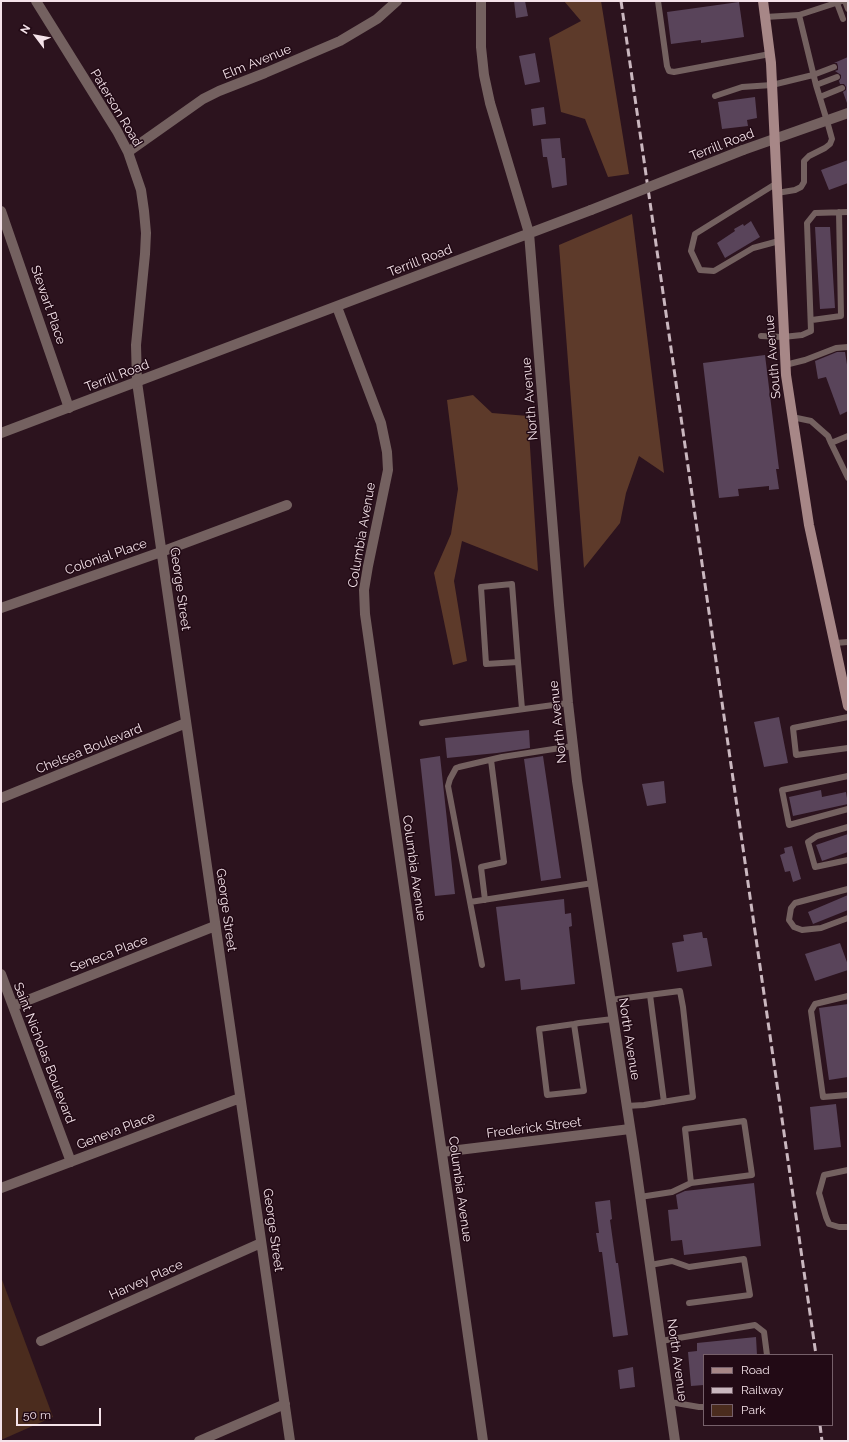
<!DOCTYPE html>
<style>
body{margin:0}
#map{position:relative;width:849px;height:1442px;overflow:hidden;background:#2c131e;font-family:Raleway,sans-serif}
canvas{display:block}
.frame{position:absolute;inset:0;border:2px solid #f4e2e9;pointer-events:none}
.legend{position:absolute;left:703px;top:1354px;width:130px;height:72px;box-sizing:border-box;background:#220a15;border:1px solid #76606a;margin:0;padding:5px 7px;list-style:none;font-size:12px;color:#f4e2e9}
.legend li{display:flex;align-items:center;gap:8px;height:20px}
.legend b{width:20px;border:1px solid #76606a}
.north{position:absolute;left:16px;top:16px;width:40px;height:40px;-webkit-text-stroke:3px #220a15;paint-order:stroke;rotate:302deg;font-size:11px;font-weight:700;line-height:16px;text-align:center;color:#f4e2e9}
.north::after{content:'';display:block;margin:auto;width:14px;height:18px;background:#f4e2e9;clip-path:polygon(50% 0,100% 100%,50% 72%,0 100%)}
.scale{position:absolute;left:16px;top:1408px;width:85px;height:18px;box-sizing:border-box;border:2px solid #f4e2e9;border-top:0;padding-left:5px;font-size:12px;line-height:14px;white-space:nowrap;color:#f4e2e9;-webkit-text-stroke:3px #220a15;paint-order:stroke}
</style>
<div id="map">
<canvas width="849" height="1442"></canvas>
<div class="frame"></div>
<ul class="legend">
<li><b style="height:5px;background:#a78787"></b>Road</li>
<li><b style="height:5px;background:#cab7bf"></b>Railway</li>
<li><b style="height:11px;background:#4b2c1e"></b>Park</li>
</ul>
<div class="north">N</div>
<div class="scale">50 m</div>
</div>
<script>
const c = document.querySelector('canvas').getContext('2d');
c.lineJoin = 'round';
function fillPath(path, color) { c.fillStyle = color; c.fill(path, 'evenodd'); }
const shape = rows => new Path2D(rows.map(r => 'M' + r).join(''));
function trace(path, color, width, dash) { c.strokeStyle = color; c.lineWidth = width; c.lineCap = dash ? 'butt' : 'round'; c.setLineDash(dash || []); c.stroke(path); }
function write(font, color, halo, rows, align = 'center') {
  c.font = font + ' Raleway,sans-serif'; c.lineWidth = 3; c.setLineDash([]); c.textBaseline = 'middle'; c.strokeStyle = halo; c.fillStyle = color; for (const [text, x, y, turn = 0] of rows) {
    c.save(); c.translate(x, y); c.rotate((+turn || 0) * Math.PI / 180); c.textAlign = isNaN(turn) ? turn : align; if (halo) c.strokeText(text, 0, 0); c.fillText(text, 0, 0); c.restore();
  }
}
fillPath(shape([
 [1,1277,53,1417,1,1440]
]), '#4b2c1e');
fillPath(shape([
 [564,1,601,1,629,174,608,177,585,119,561,112,549,38,581,21],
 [632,214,664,473,639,456,626,493,620,523,584,568,559,245],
 [473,395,492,413,528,416,538,571,462,541,454,581,467,661,453,665,434,573,451,534,458,489,447,400]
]), '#5d3a2a');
fillPath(shape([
 [514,1,525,1,528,16,516,18],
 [739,2,744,37,701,43,701,40,671,44,667,12],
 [535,53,540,82,525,85,519,56],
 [848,57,848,103,847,103,843,92,846,90,846,87,844,84,840,84,839,81,841,78,841,75,835,71,838,70,838,66,837,63,834,63],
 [755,97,757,118,747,120,748,126,722,129,718,102],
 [544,107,546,124,533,126,531,109],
 [560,138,562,158,565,158,567,185,552,188,547,157,543,157,541,139],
 [848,160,848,183,829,190,821,170],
 [751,221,760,237,725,258,717,243,735,231,734,229,743,224,744,226],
 [815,227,830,227,835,308,820,309],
 [837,352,845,352,848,371,848,411,840,415,826,377,818,379,815,361],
 [765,355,779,469,776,469,779,489,769,490,769,486,738,489,739,496,719,498,703,363],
 [779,717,788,763,764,767,754,722],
 [529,730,530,748,497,753,447,758,445,738],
 [440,756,455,894,435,896,420,759],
 [543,756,561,878,541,881,524,759],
 [664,781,666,803,647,806,642,784],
 [821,790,822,797,846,792,848,804,793,816,789,797],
 [848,834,848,852,822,861,816,845],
 [792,846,801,879,793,882,790,871,785,872,780,855,785,853,784,848],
 [848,895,848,910,813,924,808,912],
 [564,899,565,914,571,913,572,926,569,927,575,984,521,990,520,979,505,981,496,907],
 [702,932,703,938,707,938,712,966,677,972,672,943,684,941,683,935],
 [840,943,848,965,848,970,815,981,805,954],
 [848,1004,848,1077,829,1080,819,1008],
 [836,1104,841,1147,814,1150,810,1107],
 [754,1183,761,1246,684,1255,682,1240,671,1241,668,1210,678,1209,676,1195,685,1191],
 [610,1200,612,1219,610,1220,616,1263,618,1263,628,1335,613,1337,602,1252,599,1252,596,1233,599,1233,595,1202],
 [756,1337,757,1355,704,1355,704,1385,691,1386,688,1352,697,1351,697,1343],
 [633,1367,635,1387,620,1389,618,1370]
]), '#59445a');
trace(shape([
 [658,1,667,66,669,71,674,72,770,54],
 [845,1,848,9],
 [837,3,843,19],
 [765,17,799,15],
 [816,85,837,77],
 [715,96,742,87,772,85,813,75,834,67],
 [820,97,842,88],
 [777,183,695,234,691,251,700,270,714,271,753,248,779,241],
 [777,193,795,190,801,187,804,182,804,161,809,156,825,148,830,144,832,139,827,121,816,85,799,15,842,1],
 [812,320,841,316,839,212],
 [761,336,783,337,802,335,811,331,807,223,815,213,848,212],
 [785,365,805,360,836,348,848,347],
 [792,417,811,421,828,436,831,443,848,436],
 [831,443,848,478],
 [835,643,848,642],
 [518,662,486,664,481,587,512,584,518,662,522,709],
 [848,717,793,728,796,755,848,748],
 [422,723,568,703],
 [573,746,502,757,459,767,456,768,450,779,448,786,470,902,593,883],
 [848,776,782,790,789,825,848,809],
 [848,827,817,836,808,842,815,867,848,860],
 [848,889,795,903,791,908,789,920,794,927,802,930,821,928,848,918],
 [485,900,481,867,504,862,491,760],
 [470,902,482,965],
 [650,995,664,1102],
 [848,996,815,1004,811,1011,823,1097,848,1095],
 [610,1000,680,991,683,1007,693,1097,644,1105,626,1106],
 [574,1024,584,1091,547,1095,539,1029,574,1024,579,1023,613,1019],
 [848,1170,824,1175,819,1193,826,1217,829,1224,839,1227,848,1227],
 [640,1197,672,1192,691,1183,685,1129,744,1121,752,1175,691,1183],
 [650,1265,672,1261,689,1267,744,1259,750,1295,689,1303],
 [661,1341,755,1325,764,1332,767,1355],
 [670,1402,699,1407,704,1407]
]), '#746160', 6);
trace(shape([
 [36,1,117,131,128,152,141,190,144,211,146,233,145,254,136,345,137,382,290,1441],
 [128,152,203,99,219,91,265,73,340,41,377,19,397,1],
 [1,211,69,408],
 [337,307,381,423,387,452,388,470,368,566,364,590,365,614,483,1441],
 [1,608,161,552,287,505],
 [1,798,186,723],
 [1,974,71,1162],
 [13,1006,215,926],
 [442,1152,630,1129],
 [1,1188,240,1098],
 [41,1341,261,1243],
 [199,1441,285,1404]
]), '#746160', 10);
trace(shape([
 [481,1,481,47,484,75,490,103,529,233,559,605,568,703,577,781,634,1153,675,1441],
 [743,150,848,113],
 [1,433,591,210]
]), '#746160', 10);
trace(shape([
 [763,1,771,63,786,375,809,525,848,706]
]), '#a78787', 10);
trace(shape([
 [621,1,816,1355],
 [820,1425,822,1441]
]), '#cab7bf', 3, [8, 4]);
trace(shape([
 [591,210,743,150]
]), '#746160', 10);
write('13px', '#f4e2e9', '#220a15', [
 ["Elm Avenue",257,62,-22],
 ["Paterson Road",116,108,59],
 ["Terrill Road",722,145,-21],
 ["Terrill Road",420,261,-21],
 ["Stewart Place",48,305,71],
 ["South Avenue",773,357,-95],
 ["Terrill Road",117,376,-21],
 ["North Avenue",530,399,-95],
 ["Columbia Avenue",362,535,-80],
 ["Colonial Place",106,557,-19],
 ["George Street",180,589,82],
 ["North Avenue",558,722,-96],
 ["Chelsea Boulevard",89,749,-22],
 ["Columbia Avenue",414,868,82],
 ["George Street",226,910,82],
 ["Seneca Place",109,954,-21],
 ["North Avenue",629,1039,81],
 ["Saint Nicholas Boulevard",44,1053,69],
 ["Frederick Street",534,1128,-7],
 ["Geneva Place",116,1131,-21],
 ["Columbia Avenue",460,1189,82],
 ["George Street",273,1230,82],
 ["Harvey Place",146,1280,-24],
 ["North Avenue",677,1360,82]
]);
</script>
